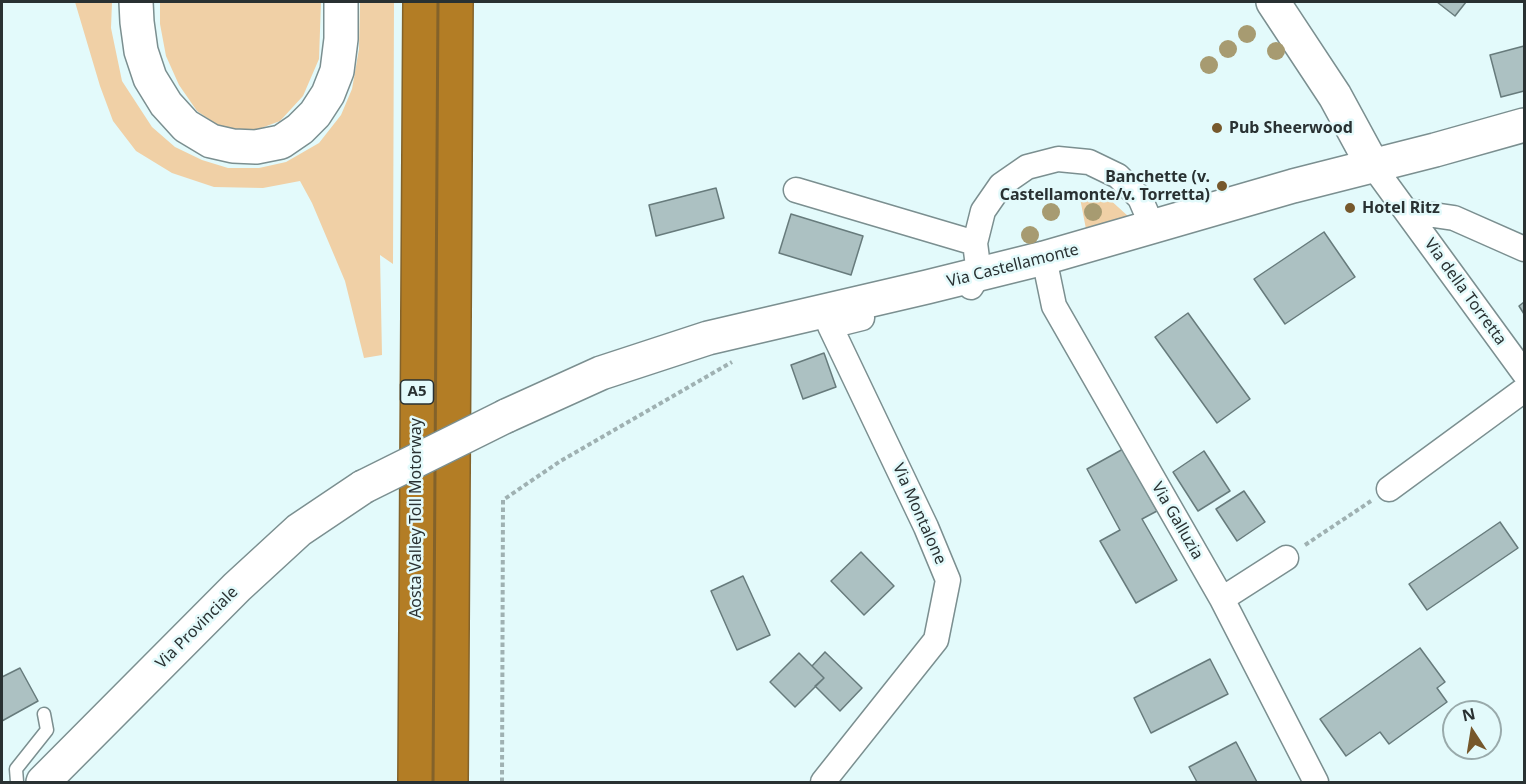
<!DOCTYPE html>
<style>
body{margin:0}
#map{position:relative;width:1526px;height:784px;overflow:hidden;background:#e3fafb;font-family:"Noto Sans",sans-serif}
canvas{display:block}
.frame{position:absolute;inset:0;border:3px solid #293132;pointer-events:none}
.north{position:absolute;left:1442px;top:700px;width:60px;height:60px;box-sizing:border-box;background:#e3fafb;border:2px solid #99aaab;border-radius:50%;rotate:348deg;font-size:16px;font-weight:700;line-height:24px;text-align:center;color:#293132}
.north::after{content:'';display:block;margin:auto;width:21px;height:27px;background:#76582c;clip-path:polygon(50% 0,100% 100%,50% 72%,0 100%)}
</style>
<div id="map">
<canvas width="1526" height="784"></canvas>
<div class="frame"></div>
<div class="north">N</div>
</div>
<script>
const c = document.querySelector('canvas').getContext('2d');
c.lineJoin = 'round';
function fillPath(path, color) { c.fillStyle = color; c.fill(path, 'evenodd'); }
const shape = rows => new Path2D(rows.map(r => 'M' + r).join(''));
function trace(path, color, width, dash) { c.strokeStyle = color; c.lineWidth = width; c.lineCap = dash ? 'butt' : 'round'; c.setLineDash(dash || []); c.stroke(path); }
function write(font, color, halo, rows, align = 'center') {
  c.font = font + ' "Noto Sans",sans-serif'; c.lineWidth = 5; c.setLineDash([]); c.textBaseline = 'middle'; c.strokeStyle = halo; c.fillStyle = color; for (const [text, x, y, turn = 0] of rows) {
    c.save(); c.translate(x, y); c.rotate((+turn || 0) * Math.PI / 180); c.textAlign = isNaN(turn) ? turn : align; if (halo) c.strokeText(text, 0, 0); c.fillText(text, 0, 0); c.restore();
  }
}
fillPath(shape([
 [75,2,112,2,111,28,122,81,152,127,175,147,202,160,228,168,259,168,286,162,319,143,341,115,352,89,359,49,360,2,394,2,393,264,380,255,382,355,364,358,345,281,312,203,300,181,263,188,214,187,172,173,136,151,113,121,100,86],
 [160,2,321,2,319,59,303,96,280,121,248,133,222,128,197,111,179,85,166,56,160,24],
 [1085,190,1107,197,1129,217,1086,229,1079,193]
]), '#f0d0a6');
const building = shape([
 [1437,2,1466,2,1455,16,1437,2],
 [1524,46,1524,91,1501,97,1490,55,1524,46],
 [716,188,724,218,656,236,649,205,716,188],
 [791,214,863,236,851,275,779,253,791,214],
 [1324,232,1355,277,1285,324,1254,279,1324,232],
 [1524,302,1524,314,1519,306,1524,302],
 [1188,313,1250,399,1217,423,1155,337,1188,313],
 [824,353,836,387,803,399,791,365,824,353],
 [1123,449,1157,511,1142,519,1177,580,1136,603,1100,541,1120,530,1087,469,1123,449],
 [1204,451,1230,491,1198,511,1173,472,1204,451],
 [1244,491,1265,522,1237,541,1216,509,1244,491],
 [1500,522,1518,548,1427,610,1409,584,1500,522],
 [861,552,894,586,864,615,831,581,861,552],
 [743,576,770,635,737,650,711,591,743,576],
 [1420,648,1445,682,1437,688,1447,702,1389,744,1380,732,1346,756,1320,719,1420,648],
 [825,652,862,688,840,711,815,686,824,678,812,666,825,652],
 [799,653,824,678,795,707,770,682,799,653],
 [1210,659,1228,694,1151,733,1134,698,1210,659],
 [20,668,38,701,2,721,2,677,20,668],
 [1236,742,1257,782,1197,782,1189,767,1236,742]
]);
fillPath(building, '#acc1c2');
trace(building, '#677b7c', 1.5);
const lane = shape([
 [17,782,16,769,47,730,44,714]
]);
const street = shape([
 [1373,166,1524,373],
 [796,190,975,243],
 [1406,211,1454,218,1524,249],
 [1044,258,1054,306,1222,599,1316,782],
 [971,287,979,274,975,243,983,211,1001,185,1027,167,1058,159,1089,162,1118,176,1140,198,1153,228],
 [1389,489,1524,390],
 [1222,599,1286,558],
 [823,782,936,640,948,580,926,527,830,326,862,318]
]);
const secondary = shape([
 [136,2,137,22,141,51,150,78,166,104,186,126,211,141,233,146,256,147,281,142,300,129,315,114,328,94,337,71,341,39,341,2],
 [1273,2,1335,96,1373,166],
 [506,416,601,373,708,338,927,287,1044,258,1293,186,1435,150,1524,125],
 [43,782,237,587,299,530,363,487]
]);
const highway = shape([
 [415,782,420,2],
 [451,782,456,2]
]);
trace(lane, '#7b8f90', 15);
trace(street, '#7b8f90', 27);
trace(secondary, '#7b8f90', 36);
trace(highway, '#83622a', 36);
trace(shape([
 [1305,545,1371,501],
 [502,782,503,500,559,462,732,362]
]), '#9fb1b2', 4, [4.5, 3]);
trace(lane, '#fff', 12);
trace(street, '#fff', 24);
trace(secondary, '#fff', 33);
trace(highway, '#b37d25', 33);
const secondaryBridge = shape([
 [363,487,506,416]
]);
trace(secondaryBridge, '#7b8f90', 36, []);
trace(secondaryBridge, '#fff', 33);
c.fillStyle = '#a79b71';
for (const [x, y] of [
 [1247,34],
 [1228,49],
 [1276,51],
 [1209,65],
 [1051,212],
 [1093,212],
 [1030,235]
]) { c.beginPath(); c.arc(x, y, 9, 0, 2 * Math.PI); c.fill(); }
for (const [x, y, r, color] of [
 [1217,128,6,"#76582c"],
 [1222,186,6,"#76582c"],
 [1350,208,6,"#76582c"]
]) { const dot = new Path2D(); dot.arc(x, y, r, 0, 2 * Math.PI); c.fillStyle = color; c.fill(dot); trace(dot, '#e3fafb', 2); }
for (const [x, y, w] of [
 [417,392,33]
]) { const box = new Path2D(); box.roundRect(x - w / 2, y - 12, w, 24, 4.5); c.fillStyle = '#e3fafb'; c.fill(box); trace(box, '#293132', 1.5); }
write('bold 15px', '#293132', null, [
 ["A5",417,392]
]);
write('bold 16px', '#293132', '#e3fafb', [
 ["Pub Sheerwood",1229,128],
 ["Banchette (v.",1210,177,"right"],
 ["Castellamonte/v. Torretta)",1210,195,"right"],
 ["Hotel Ritz",1362,208]
], 'left');
write('16px', '#293132', '#e3fafb', [
 ["Via Castellamonte",1013,266,-14],
 ["Via della Torretta",1465,292,54],
 ["Via Montalone",919,514,66],
 ["Aosta Valley Toll Motorway",416,518,-90],
 ["Via Galluzia",1177,521,60],
 ["Via Provinciale",197,628,-45]
]);
</script>
